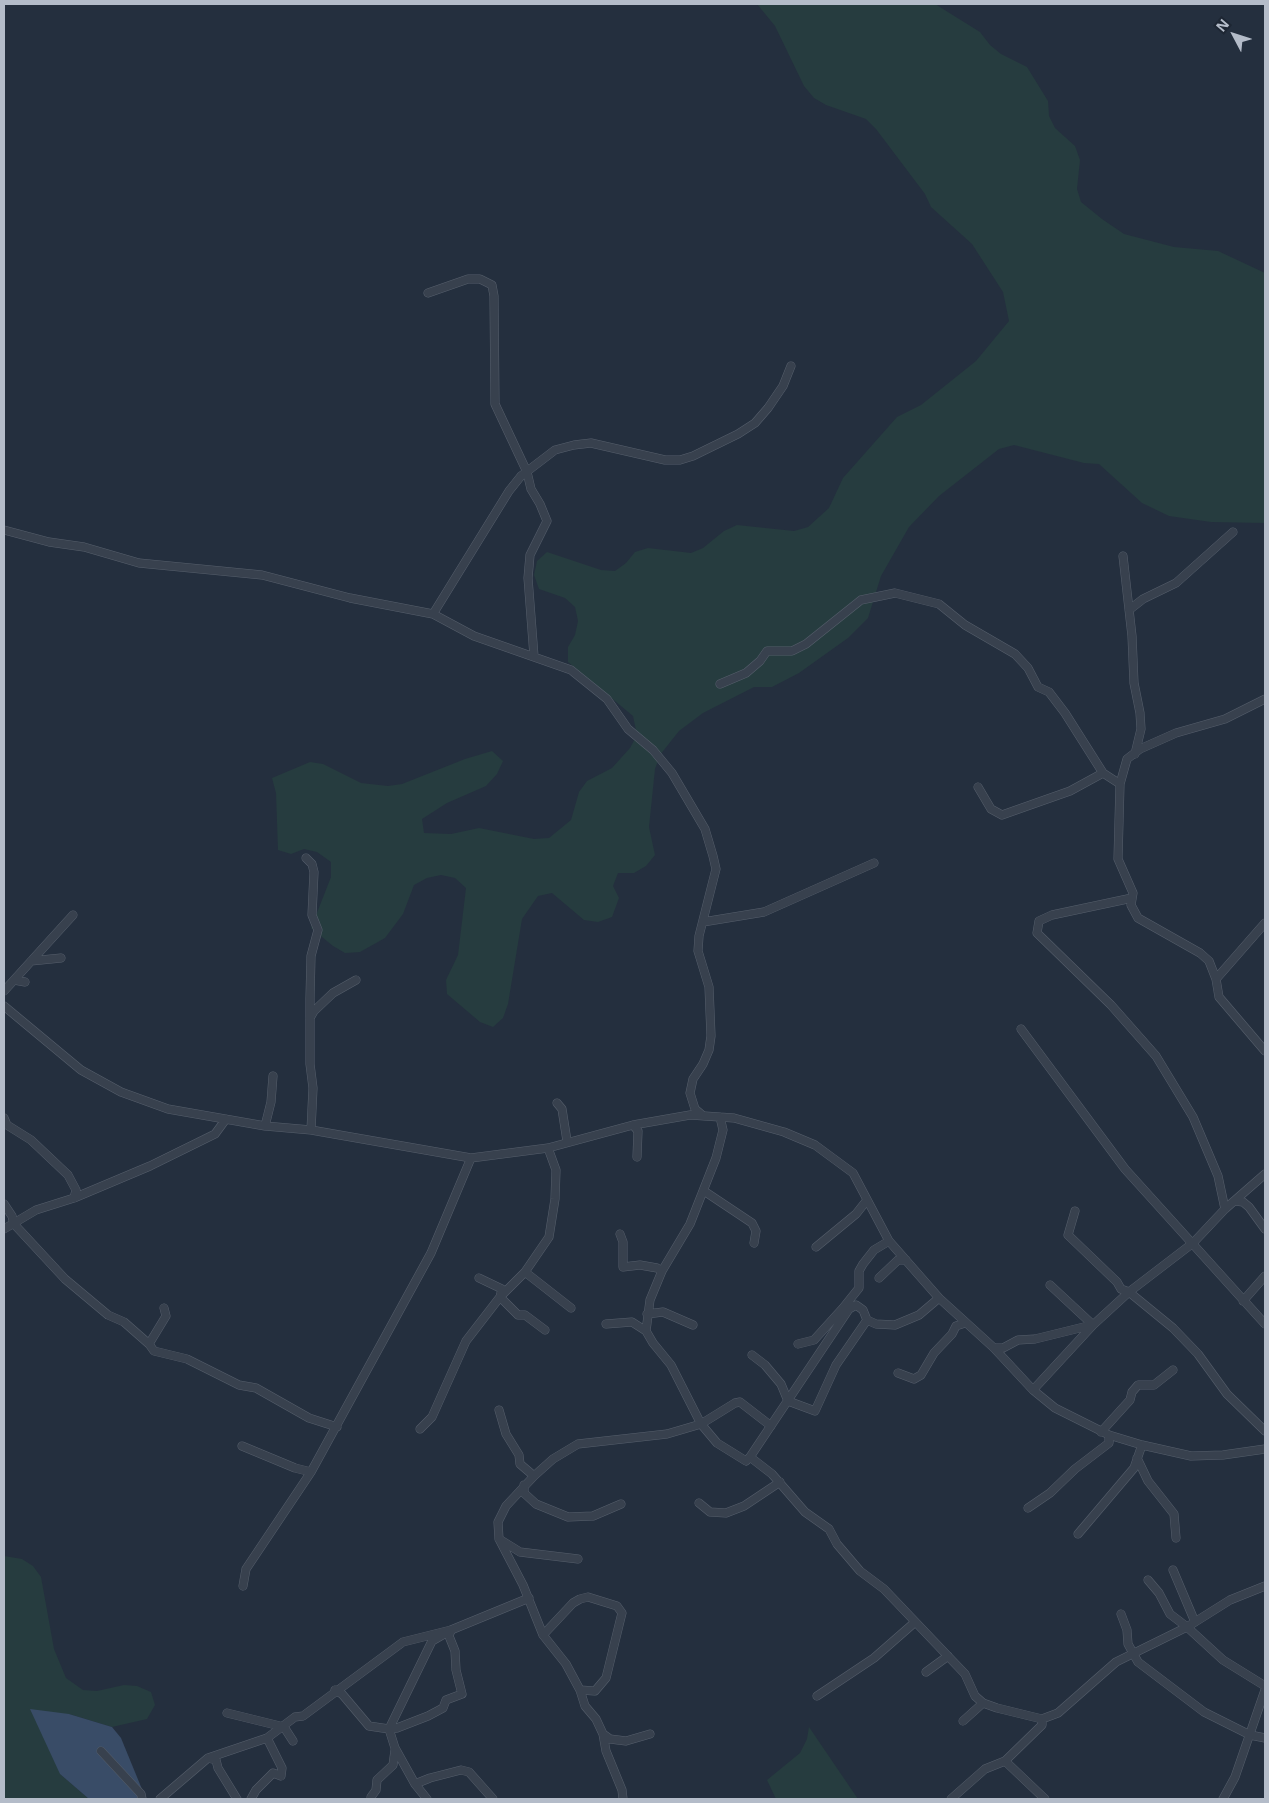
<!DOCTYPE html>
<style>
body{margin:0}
#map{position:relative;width:1269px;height:1803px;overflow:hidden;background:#242f3e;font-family:"Open Sans",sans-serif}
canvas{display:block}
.frame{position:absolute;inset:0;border:5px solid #b4bcc9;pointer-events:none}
.north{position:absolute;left:1209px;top:10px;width:50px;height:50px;-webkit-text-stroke:4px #1d2633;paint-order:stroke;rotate:310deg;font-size:14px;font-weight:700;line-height:20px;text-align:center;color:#b4bcc9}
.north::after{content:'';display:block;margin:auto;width:18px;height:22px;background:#b4bcc9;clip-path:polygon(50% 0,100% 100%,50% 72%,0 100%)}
</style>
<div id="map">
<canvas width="1269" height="1803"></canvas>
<div class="frame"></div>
<div class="north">N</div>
</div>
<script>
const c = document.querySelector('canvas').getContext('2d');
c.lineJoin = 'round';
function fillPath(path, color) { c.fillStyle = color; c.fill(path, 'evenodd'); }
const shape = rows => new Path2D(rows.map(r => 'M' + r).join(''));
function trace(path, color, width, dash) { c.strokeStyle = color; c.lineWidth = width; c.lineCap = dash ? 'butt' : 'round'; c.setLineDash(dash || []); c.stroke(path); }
fillPath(shape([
 [757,4,935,4,980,32,990,45,1001,54,1027,67,1048,101,1049,116,1055,128,1075,146,1080,160,1077,189,1081,202,1102,219,1124,234,1174,247,1218,251,1265,273,1265,523,1211,522,1169,516,1142,503,1099,464,1084,463,1014,445,999,449,939,496,909,527,881,576,868,618,848,638,799,673,772,687,754,687,703,713,679,731,660,755,655,769,649,827,655,855,646,866,634,873,618,873,613,886,619,898,612,917,598,922,584,920,552,893,538,896,522,919,508,1004,503,1018,493,1027,480,1022,447,994,446,980,458,955,466,888,455,878,441,875,427,878,414,885,403,914,385,938,360,952,345,953,333,946,311,928,331,877,331,862,317,852,304,849,291,854,278,850,276,793,272,778,310,762,323,764,361,783,388,786,402,784,465,759,492,751,503,761,497,774,486,786,447,803,422,819,424,833,451,834,479,828,534,839,549,838,571,820,579,792,587,781,612,768,630,748,637,735,633,716,568,662,568,647,575,635,578,621,575,607,565,598,539,589,534,575,537,561,547,552,601,570,615,571,626,563,635,552,648,548,691,553,703,548,724,531,737,525,794,531,808,527,829,508,843,478,897,417,921,405,976,361,1009,321,1003,292,972,244,931,207,925,194,876,129,866,119,826,105,814,98,804,86,775,26],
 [4,1556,22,1559,33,1566,41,1577,54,1649,66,1678,83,1690,97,1691,124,1685,137,1686,151,1692,155,1705,147,1719,112,1727,69,1714,60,1774,89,1799,4,1799],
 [809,1727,858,1799,776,1799,767,1780,800,1753,807,1739]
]), '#263c3f');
fillPath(shape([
 [30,1709,69,1714,112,1727,121,1738,146,1799,89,1799,60,1774]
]), '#394c67');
const minor = shape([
 [428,293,468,279,480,279,492,285,494,296,495,404,527,472,531,489,540,504,547,521,530,555,528,578,534,656],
 [4,530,49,542,84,547,139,563,262,575,350,598,433,614,474,636,571,670,607,699,628,729,653,750,672,773,705,829,713,856,716,869,699,936,698,951,709,987,711,1036,709,1050,703,1064,693,1079,690,1093,695,1109,701,1114],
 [1123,556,1132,636,1134,683,1140,713,1141,729,1135,754],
 [1129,610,1143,599,1176,583,1233,532],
 [433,614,509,491,521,476,555,450,574,445,591,443,665,460,680,460,693,456,738,434,755,423,768,408,783,386,791,366],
 [720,684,746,673,760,661,767,651,792,651,806,644,861,600,895,593,939,604,965,625,1015,654,1028,668,1038,687,1049,692,1065,713,1103,773,1120,784],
 [978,787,991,809,1002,815,1070,791,1103,773],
 [306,858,312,864,314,872,312,915,318,930,311,956,310,998,310,1064,313,1088,311,1130],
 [1132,898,1052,915,1039,921,1037,933,1111,1005,1156,1056,1193,1117,1218,1176,1225,1209],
 [703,922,764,912,874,863],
 [1265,923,1216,979,1219,997,1265,1051],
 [31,961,61,958],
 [1216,979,1209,961,1200,953,1138,918,1131,905,1133,893,1118,859,1120,784,1127,759,1140,749,1176,733,1225,719,1265,699],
 [14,980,25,982],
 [4,991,73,915],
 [4,1006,81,1070,121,1092,168,1109,265,1126,311,1130,471,1158,548,1148,633,1125,690,1115,734,1118,784,1132,815,1145,853,1173,889,1241,939,1298,994,1348,1033,1390,1055,1408,1109,1435,1142,1445,1191,1456,1223,1455,1265,1449],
 [310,1018,314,1011,333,993,356,980],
 [1021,1029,1125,1169,1265,1324],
 [557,1103,562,1109,567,1141],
 [720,1117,723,1130,716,1158,690,1224,662,1271,650,1300,646,1331,653,1343,671,1365,701,1424,717,1443,746,1461,750,1457,849,1309,856,1305,863,1310,867,1320,876,1324,895,1325,919,1315,939,1298],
 [4,1118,7,1125,31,1140,68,1175,76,1190,74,1198],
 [633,1125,638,1131,637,1157],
 [265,1126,271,1102,273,1076],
 [704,1191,752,1223,756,1231,754,1243],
 [1235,1201,1243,1202,1249,1207,1265,1229],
 [4,1204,12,1216,14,1224,65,1279,108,1315,124,1322,149,1344],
 [1075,1211,1068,1235,1117,1282,1121,1289,1129,1292,1173,1328,1198,1354,1227,1394,1265,1431],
 [4,1229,36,1210,74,1198,150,1166,215,1134,226,1119],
 [620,1234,623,1242,623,1267,640,1265,657,1268,662,1271],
 [816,1247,856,1214,867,1200],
 [525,1272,571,1308],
 [479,1278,502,1289,500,1297,518,1315,525,1315,545,1330],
 [879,1278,898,1260,906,1260],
 [1050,1285,1093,1325],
 [1243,1301,1265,1276],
 [164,1308,166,1316,149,1344,154,1351,187,1359,239,1385,256,1388,309,1418,337,1427],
 [647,1314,663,1312,693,1325],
 [606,1324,632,1322,646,1331],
 [798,1344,814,1340,843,1308,859,1288,859,1271,863,1264,874,1250,889,1241],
 [994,1348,1003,1348,1018,1340,1035,1339,1092,1325],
 [752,1355,765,1365,781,1384,788,1401,815,1411,836,1365,867,1320],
 [898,1373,914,1379,921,1375,934,1353,952,1334,956,1326,965,1323],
 [1033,1390,1093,1325,1129,1292,1193,1243,1225,1209,1265,1174],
 [499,1410,506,1434,519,1455,520,1464,534,1476],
 [420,1429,432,1417,466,1341,500,1297,525,1272,549,1237,555,1199,556,1170,548,1148],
 [1101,1432,1130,1400,1132,1392,1138,1385,1154,1385,1173,1370],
 [242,1446,295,1468,311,1472,431,1253,471,1158],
 [750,1457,772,1474,805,1512,829,1529,837,1544,860,1571,884,1589,965,1674,975,1696,983,1703,997,1708,1042,1719,1058,1713,1116,1662,1187,1627,1170,1614,1159,1593,1148,1580],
 [1137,1458,1148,1481,1174,1514,1176,1538],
 [524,1485,524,1493,536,1504,568,1517,593,1516,621,1504],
 [699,1503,710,1512,726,1513,744,1506,780,1482],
 [1028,1508,1050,1493,1075,1469,1109,1443,1109,1435],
 [1078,1534,1134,1468,1142,1445],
 [499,1539,520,1552,578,1559],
 [1173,1570,1195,1622],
 [243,1586,246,1569,311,1472],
 [1265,1586,1230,1600,1187,1627,1223,1660,1265,1686],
 [1121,1614,1127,1630,1128,1644,1138,1662,1204,1712,1250,1735,1265,1738],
 [543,1635,573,1603,580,1599,588,1597,617,1606,622,1613,606,1678,595,1691,580,1690,566,1664,543,1635,523,1585,499,1539,498,1522,506,1506,534,1476,553,1459,578,1444,667,1434,701,1424,735,1403,740,1402,771,1426],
 [926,1672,948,1656],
 [335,1690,342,1694,369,1726,389,1729,395,1748,415,1784,427,1799],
 [580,1690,585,1706,596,1719,603,1734,606,1751,622,1790,623,1799],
 [817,1696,874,1658,914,1623],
 [227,1713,284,1727,293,1741],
 [963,1721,983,1703],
 [603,1734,610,1739,626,1741,650,1734],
 [101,1751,141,1794,142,1799],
 [208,1758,216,1760,218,1768,237,1799],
 [1005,1761,1042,1725,1042,1719],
 [415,1784,430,1778,461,1770,469,1772,493,1799],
 [371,1797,376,1790,377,1780,393,1765,395,1750],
 [160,1799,208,1758,267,1738,295,1717,303,1716,403,1642,451,1630,449,1636,455,1651,456,1670,462,1694,446,1700,443,1708,428,1716,397,1728,389,1729,432,1641,451,1630,529,1598],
 [251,1799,256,1790,273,1773,281,1776,282,1768,267,1738],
 [951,1799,985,1769,1005,1761,1045,1799],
 [1223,1799,1235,1777,1265,1690]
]);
trace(minor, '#565f6c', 9);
trace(minor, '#38414e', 8);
</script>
